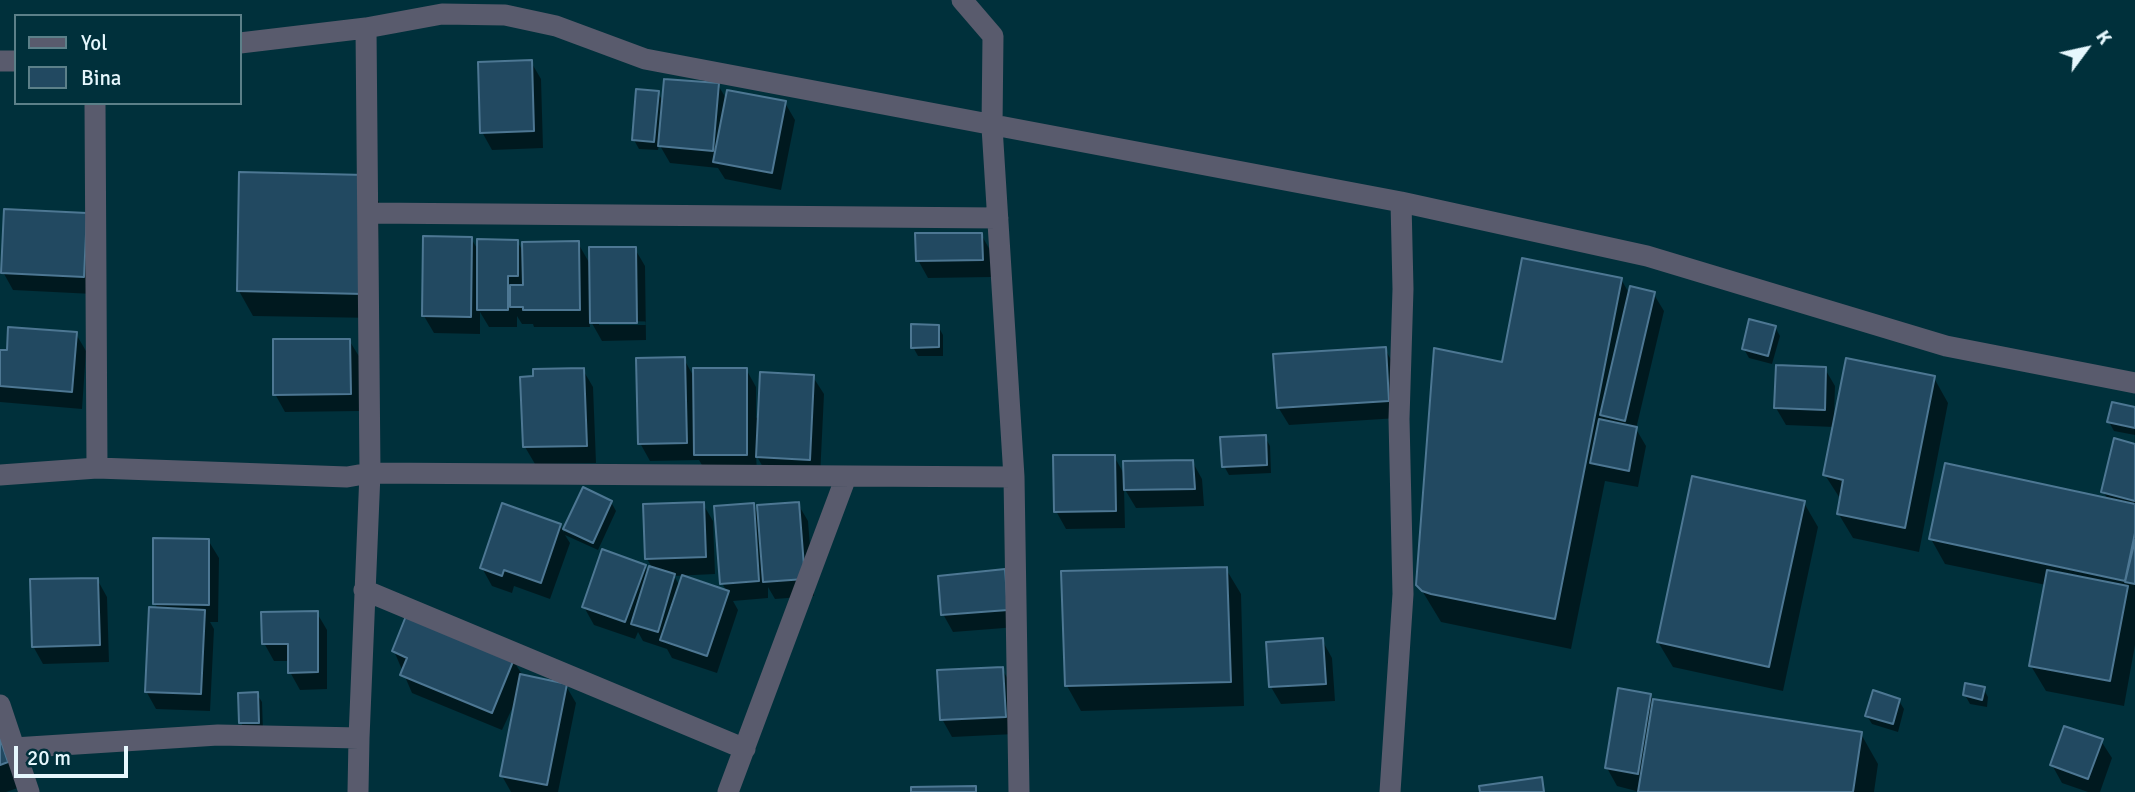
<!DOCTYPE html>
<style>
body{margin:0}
#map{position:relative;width:2135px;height:792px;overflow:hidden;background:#00303b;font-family:Signika,sans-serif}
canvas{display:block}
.legend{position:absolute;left:14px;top:14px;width:228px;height:91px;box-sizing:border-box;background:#00303b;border:2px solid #5c8089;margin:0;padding:9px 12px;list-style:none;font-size:21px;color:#e6f7fd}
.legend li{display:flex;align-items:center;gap:14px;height:35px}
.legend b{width:35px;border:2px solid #5c8089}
.north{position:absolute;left:2051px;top:14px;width:70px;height:70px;-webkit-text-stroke:5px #00303b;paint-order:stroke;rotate:57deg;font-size:19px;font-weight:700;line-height:28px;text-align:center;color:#e6f7fd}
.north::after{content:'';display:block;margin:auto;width:24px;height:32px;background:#e6f7fd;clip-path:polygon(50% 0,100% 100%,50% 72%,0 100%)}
.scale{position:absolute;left:14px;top:746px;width:114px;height:32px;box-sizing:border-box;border:4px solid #e6f7fd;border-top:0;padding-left:9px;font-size:21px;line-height:24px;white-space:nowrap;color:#e6f7fd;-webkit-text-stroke:5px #00303b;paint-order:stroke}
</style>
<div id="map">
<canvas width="2135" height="792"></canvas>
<ul class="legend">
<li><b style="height:9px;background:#595b6d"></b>Yol</li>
<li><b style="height:19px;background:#224961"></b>Bina</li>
</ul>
<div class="north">K</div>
<div class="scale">20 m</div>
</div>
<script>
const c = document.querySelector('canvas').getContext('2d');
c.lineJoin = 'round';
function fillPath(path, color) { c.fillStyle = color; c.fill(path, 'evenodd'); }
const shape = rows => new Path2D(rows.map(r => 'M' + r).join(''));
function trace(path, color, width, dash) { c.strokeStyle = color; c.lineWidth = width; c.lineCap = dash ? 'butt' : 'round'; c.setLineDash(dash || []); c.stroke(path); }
fillPath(shape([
 [531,62,541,79,543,148,492,150,482,132],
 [718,85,727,100,785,103,795,120,781,190,725,179,718,168,670,163,659,144,658,150,639,149,634,140,658,93,664,103],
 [364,177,379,202,376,318,253,316,239,291],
 [86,215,93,294,13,290,3,272],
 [981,234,991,252,992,277,928,278,918,260],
 [471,238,479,252,517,241,524,253,578,243,591,266,635,249,645,266,646,340,602,341,589,318,590,327,534,327,533,324,522,324,517,316,517,327,489,327,480,312,480,334,434,333,424,316],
 [646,321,646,325,599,325,599,322],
 [1621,279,1630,295,1653,293,1664,311,1636,429,1646,446,1638,487,1605,481,1571,649,1441,622,1418,584,1503,364],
 [938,326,943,335,943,356,918,356,913,347],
 [1775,327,1780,336,1772,364,1749,358,1744,349],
 [76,334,86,351,82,409,0,402,0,351,9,352],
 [349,340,360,358,360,411,285,412,275,394],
 [1385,349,1395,367,1398,418,1289,425,1278,407],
 [684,359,695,379,746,369,756,387,756,418,813,377,824,394,820,477,767,474,756,455,757,472,706,472,699,460,650,461,640,443],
 [1825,369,1835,386,1834,416,1934,378,1948,403,1919,552,1853,538,1838,513,1841,500,1825,475,1834,427,1786,425,1776,408],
 [583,370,593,387,596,463,535,464,525,447],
 [2135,409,2135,435,2114,431,2109,422],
 [1265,437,1270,446,1271,473,1229,475,1224,466],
 [2135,445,2135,645,2124,706,2046,691,2031,666,2046,585,1945,564,1931,539,2108,500,2103,491],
 [1114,456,1125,476,1192,461,1202,479,1204,506,1136,508,1124,488,1125,528,1066,529,1056,511],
 [584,489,611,502,616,511,598,550,565,535,570,543,550,599,514,586,512,593,492,586,482,568,560,526,564,532],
 [1804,503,1818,527,1783,691,1673,667,1658,642],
 [703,504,713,521,715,574,674,576,680,586,727,592,722,583,753,505,760,517,798,504,808,521,814,596,775,599,768,587,768,598,733,601,738,610,717,673,672,658,667,649,643,641,638,632,635,639,594,625,584,607,645,566,648,573,653,569,647,559,645,506],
 [208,540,219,558,218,622,210,622,214,629,210,711,156,709,146,691,158,609,155,604],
 [1226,569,1241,594,1244,706,1081,711,1067,686,1063,573],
 [1004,571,1017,627,953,632,943,614],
 [97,579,107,597,109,662,43,664,33,646],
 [317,613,327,630,327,689,300,690,290,672,290,661,274,661,264,643],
 [1322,640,1332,658,1335,701,1281,704,1271,687],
 [394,651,513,660,523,676,566,686,576,703,558,792,511,792,502,776,517,698,502,730,412,693],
 [1002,669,1012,686,1015,734,952,737,942,719],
 [1983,688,1988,697,1987,707,1970,704,1965,695],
 [257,694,262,702,263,731,246,731,241,723],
 [1650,695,1654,701,1861,734,1878,764,1874,792,1640,792,1617,786,1607,768],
 [1899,701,1904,709,1898,732,1872,724,1867,716],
 [0,738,21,787,6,792,0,792],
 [2101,741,2112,758,2100,792,2088,792,2062,783,2052,765]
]), '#0007');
const building = shape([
 [532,60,534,131,480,133,478,62,532,60],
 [664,79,719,83,713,151,658,146,664,79],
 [636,89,659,91,654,142,632,140,636,89],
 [727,90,786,101,772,173,713,162,727,90],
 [239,172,365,175,363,294,237,291,239,172],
 [4,209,87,213,84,277,1,273,4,209],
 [915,233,982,233,983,260,916,261,915,233],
 [423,236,472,237,471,317,422,316,423,236],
 [477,239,518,240,518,276,508,276,508,310,477,310,477,239],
 [579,241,580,310,523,310,523,307,510,307,510,285,523,285,522,242,579,241],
 [589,247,636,247,637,323,590,323,589,247],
 [1522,258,1622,278,1555,619,1431,594,1422,591,1416,585,1434,348,1502,362,1522,258],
 [1630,286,1655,292,1625,421,1600,415,1630,286],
 [1749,319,1776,326,1768,356,1742,349,1749,319],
 [911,324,939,325,939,347,911,348,911,324],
 [8,327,77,332,72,392,0,386,0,350,7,350,8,327],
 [273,339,350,339,351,394,273,395,273,339],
 [1386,347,1389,401,1277,408,1273,354,1386,347],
 [685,357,687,443,638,444,636,358,685,357],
 [1846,358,1935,376,1905,528,1837,514,1843,480,1823,475,1846,358],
 [1776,365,1826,367,1825,410,1774,408,1776,365],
 [584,368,587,446,523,447,520,377,533,376,533,369,584,368],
 [693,368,747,368,747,455,694,455,693,368],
 [760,372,814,375,810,460,756,457,760,372],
 [2112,402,2135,407,2135,428,2107,422,2112,402],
 [1599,419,1637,427,1629,471,1590,463,1599,419],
 [1266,435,1267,465,1222,467,1220,437,1266,435],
 [2114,438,2135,444,2135,501,2101,492,2114,438],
 [1053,455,1115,455,1116,511,1054,512,1053,455],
 [1193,460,1195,489,1124,490,1123,461,1193,460],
 [1945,463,2135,504,2135,533,2125,581,1929,539,1945,463],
 [1692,476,1805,501,1769,667,1657,642,1692,476],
 [583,487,612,501,593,543,563,529,583,487],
 [704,502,706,557,645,559,643,504,704,502],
 [799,502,805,579,763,582,757,505,799,502],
 [502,503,561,524,541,583,504,570,502,576,480,568,502,503],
 [754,503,759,581,720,584,714,506,754,503],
 [153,538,209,539,209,605,153,604,153,538],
 [2135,540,2135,584,2125,582,2135,540],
 [602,549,646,565,625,622,582,607,602,549],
 [649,566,675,574,658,632,631,624,649,566],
 [1227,567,1231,682,1065,686,1061,571,1227,567],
 [1005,569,1008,610,941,615,938,576,1005,569],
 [2047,570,2128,586,2110,681,2029,666,2047,570],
 [682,575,729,591,707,656,660,640,682,575],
 [98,578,100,645,32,647,30,579,98,578],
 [149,607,205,610,201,694,145,692,149,607],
 [318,611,318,672,288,673,288,644,262,644,261,612,318,611],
 [406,616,514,659,492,713,400,675,407,658,392,651,406,616],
 [1323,638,1326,684,1269,687,1266,642,1323,638],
 [1003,667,1006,717,940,720,937,670,1003,667],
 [520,674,567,684,547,785,500,776,520,674],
 [1965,683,1985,687,1982,700,1963,695,1965,683],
 [1618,688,1651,694,1638,774,1605,768,1618,688],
 [1873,690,1900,699,1893,724,1865,716,1873,690],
 [258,692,259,723,239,723,238,693,258,692],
 [1653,699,1862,732,1853,792,1638,792,1653,699],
 [2064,726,2103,739,2088,779,2050,765,2064,726],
 [0,738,8,762,0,765,0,738],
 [1542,777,1544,792,1480,792,1479,786,1542,777],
 [976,786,976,792,911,792,911,787,976,786]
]);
fillPath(building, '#224961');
trace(building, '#4d7793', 2);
trace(shape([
 [962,0,993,36,992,127,1014,477],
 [240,43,366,28,442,14,505,15,556,26,645,59,1401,202],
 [0,61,16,61],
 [95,103,97,468],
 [368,213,998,218],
 [0,475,97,468,347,477,370,473,1014,477,1019,792],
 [364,590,745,749],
 [0,705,29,792],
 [14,748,218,735,359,738,370,473,366,28],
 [358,792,359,738],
 [728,792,846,477],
 [1390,792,1403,594,1399,419,1403,289,1401,202,1647,256,1946,346,2135,383]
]), '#595b6d', 21);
</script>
